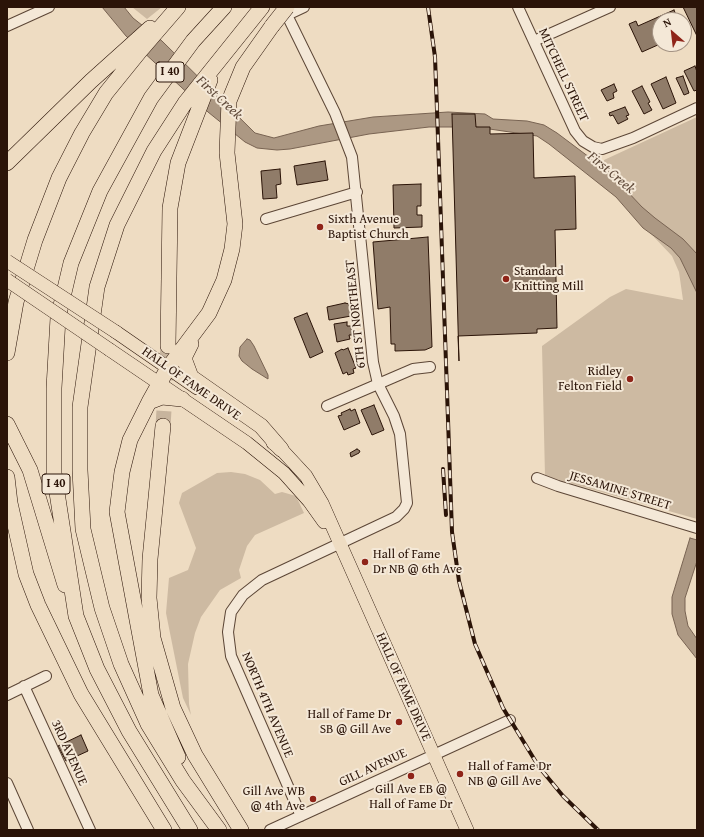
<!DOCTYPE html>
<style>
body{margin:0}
#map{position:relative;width:704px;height:837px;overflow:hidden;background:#eedcc2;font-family:"Gentium Book Plus",serif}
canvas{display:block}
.frame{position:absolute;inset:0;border:8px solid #2b1408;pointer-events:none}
.north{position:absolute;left:652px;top:12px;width:40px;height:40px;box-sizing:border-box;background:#f4e8d7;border:1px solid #a49384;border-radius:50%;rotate:332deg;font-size:11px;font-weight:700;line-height:16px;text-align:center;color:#2b1408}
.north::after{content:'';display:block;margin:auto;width:14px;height:18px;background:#8f2418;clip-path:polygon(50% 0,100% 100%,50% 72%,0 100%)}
</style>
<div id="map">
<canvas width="704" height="837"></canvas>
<div class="frame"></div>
<div class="north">N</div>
</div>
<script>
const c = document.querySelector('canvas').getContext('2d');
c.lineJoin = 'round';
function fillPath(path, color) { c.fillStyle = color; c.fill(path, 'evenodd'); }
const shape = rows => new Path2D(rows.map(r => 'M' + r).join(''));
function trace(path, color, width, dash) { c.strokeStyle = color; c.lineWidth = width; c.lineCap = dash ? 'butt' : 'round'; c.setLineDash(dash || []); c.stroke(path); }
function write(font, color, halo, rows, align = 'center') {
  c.font = font + ' "Gentium Book Plus",serif'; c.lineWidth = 4; c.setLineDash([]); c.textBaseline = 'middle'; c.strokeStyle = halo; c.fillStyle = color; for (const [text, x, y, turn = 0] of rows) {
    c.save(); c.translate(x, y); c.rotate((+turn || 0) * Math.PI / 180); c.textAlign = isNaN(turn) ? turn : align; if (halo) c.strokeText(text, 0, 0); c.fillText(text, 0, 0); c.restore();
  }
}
fillPath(shape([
 [132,7,162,7,147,19],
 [697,117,697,519,545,476,542,346,610,297,626,289,683,300,679,272,672,256,616,197,591,177,604,160],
 [231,472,245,474,260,480,275,494,282,492,296,496,304,513,255,535,247,546,239,570,241,578,220,590,201,617,195,633,188,664,189,704,191,715,183,698,166,613,169,578,188,570,196,548,179,503,182,493,217,473]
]), '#cdbaa2');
const water = shape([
 [102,7,124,7,133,18,162,41,255,133,274,138,319,126,373,117,448,112,485,114,493,119,527,121,544,125,557,133,609,172,642,207,655,218,683,239,697,254,697,293,680,258,671,248,643,228,616,197,549,144,537,136,476,127,429,127,369,134,290,149,277,150,257,148,245,142,208,112,126,36,102,7],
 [247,339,250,340,254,346,268,375,268,379,252,369,242,361,239,356,240,347,247,339],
 [690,538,697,540,697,561,685,598,685,611,688,626,697,639,697,659,678,635,672,614,672,597,690,538]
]);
fillPath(water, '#ac9883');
trace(water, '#786352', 1);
const building = shape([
 [683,7,697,7,697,36,683,7],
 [674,10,678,20,660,20,660,44,642,52,629,24,636,21,638,26,674,10],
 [695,66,697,72,697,90,694,91,684,71,695,66],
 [683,76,689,93,684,95,676,78,683,76],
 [666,77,676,103,663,109,651,84,666,77],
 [614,84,617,91,613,93,614,98,607,101,601,90,614,84],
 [642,86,650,102,648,103,652,110,644,114,632,91,642,86],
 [625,107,629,115,626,116,628,119,618,124,613,115,610,116,609,113,625,107],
 [452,114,475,114,476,127,490,127,490,134,533,133,534,178,575,176,576,229,555,230,557,328,537,329,537,333,458,336,459,361,452,114],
 [325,161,328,180,297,185,294,166,325,161],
 [280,169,281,184,276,185,277,198,263,199,261,171,280,169],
 [421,184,421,206,417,206,417,215,422,215,422,227,394,228,393,185,421,184],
 [428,237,432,347,425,350,395,351,395,344,391,344,390,307,378,309,373,242,428,237],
 [345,303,349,304,351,316,329,320,327,307,345,303],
 [307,313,323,352,310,358,294,318,307,313],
 [347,322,347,326,351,326,352,335,349,335,350,339,337,342,334,324,347,322],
 [348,348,356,368,353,369,354,373,348,375,347,372,343,374,335,353,342,349,343,350,348,348],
 [374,405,384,430,372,435,361,410,374,405],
 [350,409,351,411,355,409,360,423,344,430,338,416,342,415,341,413,350,409],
 [357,449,360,451,359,453,351,457,350,453,357,449],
 [81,735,88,751,66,761,58,746,81,735]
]);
fillPath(building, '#907c69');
trace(building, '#2b1408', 1);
trace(shape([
 [163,426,168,346]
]), '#c7b49d', 15, [15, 8]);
const minor = shape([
 [283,7,335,113,352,157,373,362,378,384,394,416,400,434,407,503,404,509,396,517,262,580,243,595,231,612,228,632,231,656,301,816],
 [518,7,575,131,583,141,593,147,602,149,633,138,697,108],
 [287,15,304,7],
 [7,26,49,7],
 [534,41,610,7],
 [266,219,357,192],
 [327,406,413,369,430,367],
 [537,478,558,486,697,528],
 [24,686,90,830],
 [7,695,46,676],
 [7,783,28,830],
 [270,830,510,720]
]);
const major = shape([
 [116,332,197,388],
 [110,350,247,443,284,473,309,501,324,522],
 [273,443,281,449,306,476,322,503,467,830]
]);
const highway = shape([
 [7,163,91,81,150,28],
 [191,344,185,356,185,361,191,377,261,426,281,449],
 [168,346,170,208,178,163,210,80],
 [7,353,16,302,35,240,59,178,82,133,106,93,140,51,178,7],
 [149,402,162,397,182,399],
 [7,424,30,470,65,585],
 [163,426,150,559,149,598,153,638,173,708,195,755,241,830],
 [7,477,10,503,26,574,38,605,81,694,164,830],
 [178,757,151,695,117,512,122,472,130,440,149,402,168,368,209,313,224,280,232,249,235,224,227,153,229,101,243,67,272,26],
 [190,830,129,731,97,669,76,616,54,473,54,388,58,318,71,263,100,191,151,98,193,41,224,7],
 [219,830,183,781,148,724,121,664,102,608,83,529,80,470,80,407,97,287,117,225,154,151,185,103,262,7]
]);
trace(minor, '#5c4636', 12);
trace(major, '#2b1408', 14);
trace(highway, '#2b1408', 16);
trace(minor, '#f4e8d7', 10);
trace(major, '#eedcc2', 13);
trace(highway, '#eedcc2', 15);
const rail = shape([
 [428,7,435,57,437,110,452,532,459,581,475,644,503,708,539,767,563,796,598,830],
 [443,469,446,515]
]);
trace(rail, '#2b1408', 4);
trace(rail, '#f4e8d7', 2.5, [8]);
const majorBridge = shape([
 [7,261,116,332],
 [7,280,110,350]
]);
const highwayBridge = shape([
 [272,26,287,7]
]);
trace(majorBridge, '#2b1408', 14, []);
trace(highwayBridge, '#2b1408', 16, []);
trace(majorBridge, '#eedcc2', 13);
trace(highwayBridge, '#eedcc2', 15);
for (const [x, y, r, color] of [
 [320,227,4,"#8f2418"],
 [506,279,4,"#8f2418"],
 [630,379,4,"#8f2418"],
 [365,562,4,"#8f2418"],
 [399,722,4,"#8f2418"],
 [460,774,4,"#8f2418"],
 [411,776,4,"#8f2418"],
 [313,799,4,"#8f2418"]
]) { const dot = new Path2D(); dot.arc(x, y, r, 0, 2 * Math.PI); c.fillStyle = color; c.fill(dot); trace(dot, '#f4e8d7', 1.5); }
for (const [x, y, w] of [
 [170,72,28],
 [56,484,28]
]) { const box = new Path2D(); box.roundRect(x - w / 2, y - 10, w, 20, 3); c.fillStyle = '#f4e8d7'; c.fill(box); trace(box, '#2b1408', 1); }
write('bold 12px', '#2b1408', null, [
 ["I 40",170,72],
 ["I 40",56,484]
]);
write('13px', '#2b1408', '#f4e8d7', [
 ["MITCHELL STREET",563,75,65],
 ["6TH ST NORTHEAST",356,314,-96],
 ["HALL OF FAME DRIVE",191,384,35],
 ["JESSAMINE STREET",620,491,17],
 ["HALL OF FAME DRIVE",403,687,66],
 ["NORTH 4TH AVENUE",267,705,67],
 ["3RD AVENUE",69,753,66],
 ["GILL AVENUE",373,768,-25]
]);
write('13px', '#2b1408', '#f4e8d7', [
 ["Sixth Avenue",328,220],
 ["Baptist Church",328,235],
 ["Standard",514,272],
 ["Knitting Mill",514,287],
 ["Ridley",622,372,"right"],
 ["Felton Field",622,387,"right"],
 ["Hall of Fame",373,555],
 ["Dr NB @ 6th Ave",373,570],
 ["Hall of Fame Dr",391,715,"right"],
 ["SB @ Gill Ave",391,730,"right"],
 ["Hall of Fame Dr",468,767],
 ["NB @ Gill Ave",468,782],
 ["Gill Ave EB @",411,790,"center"],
 ["Hall of Fame Dr",411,805,"center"],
 ["Gill Ave WB",305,792,"right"],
 ["@ 4th Ave",305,807,"right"]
], 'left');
write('italic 14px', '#5f4939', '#f4e8d7', [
 ["First Creek",219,98,43],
 ["First Creek",611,173,40]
]);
</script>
